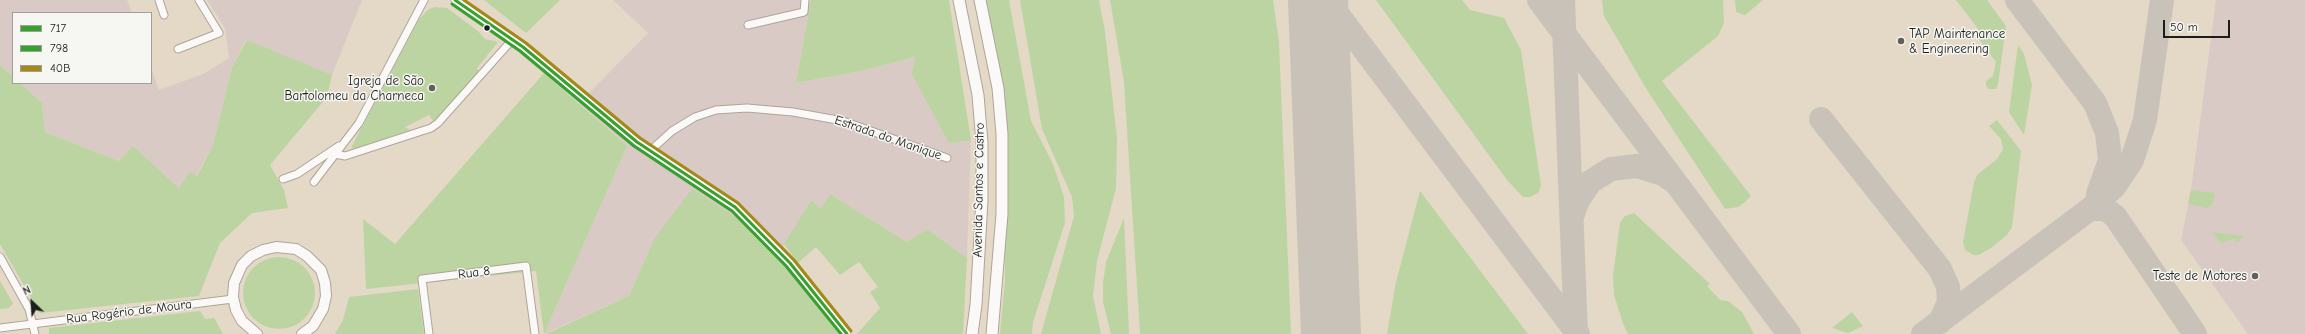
<!DOCTYPE html>
<meta charset="utf-8">
<style>
body{margin:0}
#map{position:relative;width:2305px;height:334px;overflow:hidden;background:#e4d9c7;font-family:"Comic Neue",sans-serif}
canvas{display:block}
.legend{position:absolute;left:12px;top:12px;width:140px;height:72px;box-sizing:border-box;background:#f6f6f2;border:1px solid #9f9f9c;margin:0;padding:5px 7px;list-style:none;font-size:12px;color:#1c1c1c}
.legend li{display:flex;align-items:center;gap:8px;height:20px}
.legend b{width:20px;border:1px solid #9f9f9c}
.north{position:absolute;left:12px;top:282px;width:40px;height:40px;-webkit-text-stroke:3px #f6f6f2;paint-order:stroke;rotate:335deg;font-size:11px;font-weight:700;line-height:16px;text-align:center;color:#1c1c1c}
.north::after{content:'';display:block;margin:auto;width:14px;height:18px;background:#1c1c1c;clip-path:polygon(50% 0,100% 100%,50% 72%,0 100%)}
.scale{position:absolute;left:2163px;top:20px;width:67px;height:18px;box-sizing:border-box;border:2px solid #1c1c1c;border-top:0;padding-left:5px;font-size:12px;line-height:14px;white-space:nowrap;color:#1c1c1c;-webkit-text-stroke:3px #f6f6f2;paint-order:stroke}
</style>
<div id="map">
<canvas width="2305" height="334"></canvas>
<ul class="legend">
<li><b style="height:5px;background:#37a12f"></b>717</li>
<li><b style="height:5px;background:#37a12f"></b>798</li>
<li><b style="height:5px;background:#a48917"></b>40B</li>
</ul>
<div class="north">N</div>
<div class="scale">50 m</div>
</div>
<script>
const c = document.querySelector('canvas').getContext('2d');
c.lineJoin = 'round';
function fillPath(path, color) { c.fillStyle = color; c.fill(path, 'evenodd'); }
const shape = rows => new Path2D(rows.map(r => 'M' + r).join(''));
function trace(path, color, width, dash) { c.strokeStyle = color; c.lineWidth = width; c.lineCap = dash ? 'butt' : 'round'; c.setLineDash(dash || []); c.stroke(path); }
function write(font, color, halo, rows, align = 'center') {
  c.font = font + ' "Comic Neue",sans-serif'; c.lineWidth = 3; c.setLineDash([]); c.textBaseline = 'middle'; c.strokeStyle = halo; c.fillStyle = color; for (const [text, x, y, turn = 0] of rows) {
    c.save(); c.translate(x, y); c.rotate((+turn || 0) * Math.PI / 180); c.textAlign = isNaN(turn) ? turn : align; if (halo) c.strokeText(text, 0, 0); c.fillText(text, 0, 0); c.restore();
  }
}
fillPath(shape([
 [0,0,127,0,132,13,13,13,13,76,0,65],
 [207,0,362,0,332,75,246,40,232,67,213,145,196,176,179,188,133,146,119,161,45,132,42,103,20,83,151,83,151,67,159,90,203,74,229,58,225,28],
 [613,0,811,0,796,83,861,71,916,57,949,143,971,140,967,258,927,229,907,242,830,194,821,208,817,205,784,244,781,262,745,223,654,239,629,296,544,334,627,146,579,103,648,33],
 [2216,0,2305,0,2305,334,2248,334,2181,240,2191,190]
]), '#dacac6');
fillPath(shape([
 [484,0,560,0,526,33],
 [811,0,949,0,971,140,949,143,912,74,915,57,861,71,796,83],
 [986,0,1009,0,1031,121,1053,164,1064,197,1065,223,1033,322,1032,334,1000,334,1005,281,1005,194,1002,104],
 [1020,0,1099,0,1105,32,1117,138,1116,188,1097,261,1093,296,1101,334,1041,334,1074,216,1072,197,1042,129],
 [1110,0,1273,0,1279,42,1291,334,1140,334,1124,82],
 [1376,0,1462,0,1470,10,1504,18,1521,50,1541,186,1538,193,1530,197,1523,197,1507,180],
 [1602,0,1723,0,1724,23,1718,36,1662,81,1751,196,1745,202,1738,207,1725,209,1647,90,1604,16],
 [1735,0,1763,0,1745,15,1736,12],
 [1956,0,1987,0,2006,26,1998,84,1996,89,1989,89,1986,86,1986,81,1993,76,1996,62,1979,39,1979,30],
 [435,7,447,8,478,31,485,39,498,42,477,68,480,74,470,88,433,121,429,115,405,127,410,130,353,149,352,146,419,19,429,9],
 [247,40,332,75,327,97,270,165,284,190,288,208,252,213,220,243,199,296,40,313,0,244,0,65,13,76,13,83,20,83,42,103,45,132,119,161,133,146,179,188,190,172,197,176,213,145,232,67],
 [2018,45,2024,54,2032,85,2024,135,2009,112],
 [544,73,627,146,544,334,536,271,366,289,363,219,395,244],
 [1997,120,2021,151,2012,227,2007,235,1991,248,1979,255,1973,255,1965,250,1963,242,1974,182,1977,175,1997,159,2003,149,2001,139,1989,126],
 [692,189,745,223,781,262,839,334,546,334,629,296,654,239],
 [2191,190,2215,193,2212,205,2208,208,2188,204],
 [1420,191,1528,334,1387,334,1396,282],
 [830,194,907,242,927,229,967,258,963,334,857,334,880,308,870,292,878,287,859,262,840,275,816,247,798,263,784,244,811,201,821,208],
 [1634,213,1710,284,1707,286,1720,300,1728,301,1742,312,1754,334,1628,334,1624,326,1614,295,1613,275,1620,223,1625,216],
 [1124,218,1129,334,1111,334,1103,302,1103,283,1106,262],
 [2212,232,2244,236,2244,237,2237,242,2234,239,2221,243],
 '243 293a36 36 0 1 1 72 0a36 36 0 1 1-72 0Z',
 [0,281,13,303,9,308,0,309],
 [418,289,424,334,335,334,343,320,349,297],
 [200,311,205,319,214,318,223,334,49,334,49,328],
 [1852,312,1863,326,1848,333,1832,328]
]), '#bcd4a1');
trace(shape([
 [1327,0,1578,334],
 [1539,0,1789,334],
 [1563,0,1576,334],
 [2017,0,2095,103,2107,133,2110,160,2098,194],
 [1821,119,1940,269,1948,287,1949,302,1940,322],
 [2090,209,2105,209,2115,216,2195,334],
 [1573,214,1577,202,1590,182,1611,169,1637,166,1663,174,1673,181],
 [1923,334,2090,209,2114,187,2132,160,2145,120,2162,0]
]), '#c9c2b8', 24);
trace(shape([
 [1318,0,1331,334]
]), '#c9c2b8', 60);
const minor = shape([
 [159,0,164,15],
 [455,0,523,47,637,142,735,207,790,263,847,334],
 [748,25,804,12,805,0],
 [178,49,219,33,199,0],
 [650,151,672,131,695,117,716,110,747,108,793,112,843,121,947,158],
 [335,154,345,156,431,128,438,123,512,40],
 [283,179,297,174,339,146],
 [314,182,359,123,424,0],
 [0,257,29,309,35,334],
 [0,328,233,299],
 [429,334,422,279,526,266,535,334]
]);
const secondary = shape([
 [257,334,242,321,236,310,233,297,234,283,242,265,251,256,263,250,276,247,296,249,307,256,321,270,325,283,326,296,323,309,313,326,302,334]
]);
const primary = shape([
 [959,0,978,95,982,143,982,200,976,305,972,334],
 [980,0,998,88,1002,134,1002,214,992,334]
]);
trace(minor, '#aca599', 9);
trace(secondary, '#aca599', 12);
trace(primary, '#aca599', 13);
trace(minor, '#fbf9f7', 7);
trace(secondary, '#fbf9f7', 10);
trace(primary, '#fbf9f7', 11);
trace(shape([
 [455,0,523,47,637,142,735,207,790,263,847,334]
]), '#37a12f', 3);
trace(shape([
 [452,4,520,51,634,146,732,211,786,266,841,334]
]), '#37a12f', 3);
trace(shape([
 [464,0,526,43,640,138,738,203,794,260,851,331]
]), '#a48917', 3);
for (const [x, y, r, color] of [
 [487,28,3.5,"#1c1c1c"],
 [1901,41,4,"#625e58"],
 [432,88,4,"#625e58"],
 [2255,276,4,"#625e58"]
]) { const dot = new Path2D(); dot.arc(x, y, r, 0, 2 * Math.PI); c.fillStyle = color; c.fill(dot); trace(dot, '#f6f6f2', 1.5); }
write('13px', '#1c1c1c', '#f6f6f2', [
 ["TAP Maintenance",1909,34,"left"],
 ["& Engineering",1909,49,"left"],
 ["Igreja de São",424,81],
 ["Bartolomeu da Charneca",424,96],
 ["Teste de Motores",2247,276]
], 'right');
write('13px', '#1c1c1c', '#f6f6f2', [
 ["Estrada do Manique",888,138,19],
 ["Avenida Santos e Castro",979,190,-89],
 ["Rua 8",474,273,-7],
 ["Rua Rogério de Moura",129,312,-7]
]);
</script>
